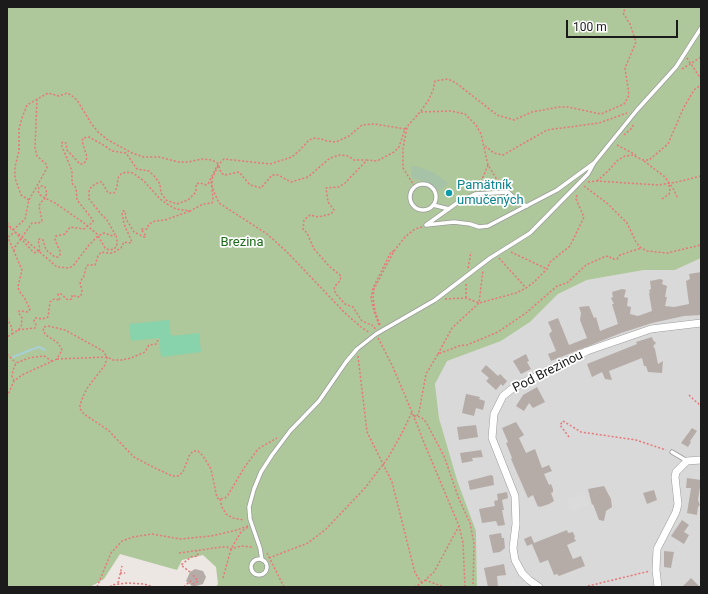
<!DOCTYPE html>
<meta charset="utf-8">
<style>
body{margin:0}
#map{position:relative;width:708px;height:594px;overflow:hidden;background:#ece7e2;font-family:Roboto,sans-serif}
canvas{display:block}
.frame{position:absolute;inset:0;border:8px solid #1b1b1b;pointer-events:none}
.scale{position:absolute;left:566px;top:20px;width:112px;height:18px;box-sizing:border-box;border:2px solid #1b1b1b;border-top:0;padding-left:5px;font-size:12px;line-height:14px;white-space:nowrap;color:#1b1b1b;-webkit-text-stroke:3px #fff;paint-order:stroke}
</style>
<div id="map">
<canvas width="708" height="594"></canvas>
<div class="frame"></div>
<div class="scale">100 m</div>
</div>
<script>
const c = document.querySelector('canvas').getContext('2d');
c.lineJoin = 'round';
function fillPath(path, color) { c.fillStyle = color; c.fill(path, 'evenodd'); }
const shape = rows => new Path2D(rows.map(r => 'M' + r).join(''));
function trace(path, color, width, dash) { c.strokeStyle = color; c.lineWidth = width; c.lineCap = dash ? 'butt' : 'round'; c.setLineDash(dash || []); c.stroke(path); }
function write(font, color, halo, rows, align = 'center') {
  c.font = font + ' Roboto,sans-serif'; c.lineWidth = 3.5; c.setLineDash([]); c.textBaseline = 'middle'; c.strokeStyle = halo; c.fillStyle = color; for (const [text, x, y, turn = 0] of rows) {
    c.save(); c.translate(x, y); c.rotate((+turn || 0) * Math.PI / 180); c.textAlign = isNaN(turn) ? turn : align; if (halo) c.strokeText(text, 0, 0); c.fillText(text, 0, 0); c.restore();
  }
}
fillPath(shape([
 [701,258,701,587,477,587,476,531,457,481,439,418,435,384,446,361,501,341,530,322,558,294,587,280,644,270,675,270]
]), '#d9d9d9');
fillPath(shape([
 [7,7,701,7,701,258,675,270,644,270,587,280,558,294,530,322,501,341,447,361,435,384,439,418,457,480,476,531,477,587,216,587,218,584,216,567,203,555,182,560,177,570,120,554,104,579,90,587,7,587]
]), '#aec79b');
fillPath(shape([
 [411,166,418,167,432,172,448,183,440,191,426,182,412,178]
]), '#a6c2a7');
fillPath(shape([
 [169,320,171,336,199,333,201,352,161,357,159,338,131,341,129,324]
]), '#88d2ac');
fillPath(shape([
 [583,494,588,498,591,505,573,511,569,508,566,501],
 [656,570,657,581,641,585,638,574]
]), '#dbdbdb');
trace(shape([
 [13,357,33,349,39,347,45,350]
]), '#a7d0d5', 2);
fillPath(shape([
 [701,272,701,315,684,316,652,323,621,333,551,361,548,354,556,351,549,334,552,331,548,322,558,318,569,345,587,338,580,320,581,313,579,307,589,306,594,318,596,317,600,331,618,324,612,304,614,304,611,298,613,297,612,292,622,289,626,290,624,297,628,298,627,306,631,307,630,314,638,316,652,311,649,293,650,293,649,290,651,289,650,281,660,279,663,280,662,284,667,286,665,297,667,297,665,306,674,307,689,304,686,281,690,279,689,274],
 [652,337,653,340,656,343,653,346,655,349,658,364,663,361,662,373,648,372,646,366,644,366,642,358,609,371,612,380,605,379,602,372,592,377,587,364,637,344,636,342],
 [526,354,529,361,527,362,531,369,521,374,513,361],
 [486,365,498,376,500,374,507,381,503,386,501,384,496,390,486,381,489,378,481,371],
 [537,387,545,402,533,408,529,403,524,411,516,406,523,395],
 [466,394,480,397,479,399,485,401,483,410,476,408,474,416,462,413],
 [516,422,524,435,519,438,526,453,535,449,542,468,549,465,552,471,544,474,549,485,551,484,553,489,553,492,551,493,554,501,549,504,540,507,539,506,538,507,533,495,528,498,511,459,512,458,506,443,508,442,502,428],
 [476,425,478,437,459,440,457,427],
 [692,428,697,431,690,441,691,442,688,447,681,443],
 [481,450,483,457,472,458,473,461,462,463,460,453],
 [491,475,493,476,494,485,470,490,468,481],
 [687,478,701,480,698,500,700,505,698,507,697,515,687,513,691,488,686,488],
 [604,486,611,499,612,507,606,511,604,521,599,520,593,504,592,505,588,489],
 [654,490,657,500,647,504,643,493],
 [507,492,508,498,502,500,504,510,502,510,505,525,498,526,496,521,482,523,479,509,495,506,494,501,498,500,497,494],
 [682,520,689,525,684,532,689,535,684,544,671,536],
 [567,530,568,533,573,532,575,537,574,538,576,541,567,545,573,559,581,556,585,566,559,576,557,574,554,575,548,560,540,563,532,544,527,546,524,539,531,536,534,543],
 [501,533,502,538,504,538,505,548,500,552,493,553,489,535],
 [664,551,674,552,671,568,664,567],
 [504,564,506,575,497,576,498,587,488,587,484,568],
 [195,569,203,571,206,577,203,584,193,587,186,581,190,572],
 [691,578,700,587,682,587]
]), '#b5aca8');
const lane = shape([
 '410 197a13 13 0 1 1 26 0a13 13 0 1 1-26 0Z',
 [433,205,449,209],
 [426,225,454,222,470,224,479,227,488,226,557,190,594,163,637,110,676,67,701,28],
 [426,225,457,203,475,194,508,192,519,203,527,206],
 [672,452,687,461],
 '251 567a8 8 0 1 1 16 0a8 8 0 1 1-16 0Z',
 [262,560,260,548,250,519,249,507,254,489,261,472,272,455,290,431,319,401,346,362,357,349,376,334,435,300,490,258,530,233,588,174,594,163]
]);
const street = shape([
 [539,587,529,580,522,573,515,560,513,548,516,524,515,496,492,438,494,414,503,396,513,388,587,351,651,329,701,323],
 [658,587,656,570,657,549,676,512,678,504,675,477,676,472,687,461,701,460]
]);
trace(lane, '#9c9c9c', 5);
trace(street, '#9c9c9c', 8);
trace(shape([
 [687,58,701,79],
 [682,69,701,57],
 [421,112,451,111,465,114,476,125,481,134,488,165,496,178,504,187],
 [407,128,403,148,403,168,415,187],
 [624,135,632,128,634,123],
 [617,145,636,155],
 [485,146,494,153,503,155,547,130,599,123,627,113],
 [644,161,665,177,674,190,678,199],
 [218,166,212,179,212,185,214,192,219,203,267,234,287,252,345,313,361,327,370,333],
 [219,166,221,173,225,175,239,172,250,185,261,188,272,175,278,175,291,182,308,177,330,158,340,155,348,156,354,160,366,160],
 [597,181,607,172,618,160,625,156,632,155,643,160,649,160,668,144,683,109,694,90,701,85],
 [588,182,597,181,658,185,677,182,701,176],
 [584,186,608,204,627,223,636,242,641,248,647,251,667,253,701,245],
 [478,189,488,165],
 [662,199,669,194,670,192,669,185],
 [29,200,21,195,15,178,15,167,19,151,19,129,22,118,27,105,48,93,59,96,67,93,71,95,77,100,91,123,98,132,108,140,132,153,144,157,159,157,179,162,188,162,202,159,212,160,219,164],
 [7,223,33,252,36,253,39,251],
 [7,226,11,229],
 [13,230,25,219,29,200,47,168,46,164,37,156,35,148,37,99],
 [15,232,20,235,57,267,69,268,73,266,89,245,98,236,104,233,113,236,115,234,107,220,101,214,89,199,89,191,92,186,99,182,102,182,108,193,114,193,117,187,118,178,121,174,126,172,133,173,144,181,160,199,167,204,176,209,190,211,203,204,212,203,213,198,211,180],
 [14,251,15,247,32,223,39,223,42,221,39,206,41,202,44,200,45,198,47,193,45,187,42,186,39,187,38,191,40,195,45,198,55,203,84,223,97,234,105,248,109,250,114,249,117,246,117,240,116,235],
 [39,251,40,249,38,240,40,239,43,240,46,250,55,257,58,257,60,255,60,251,55,240,56,236,65,234,70,227,84,229,93,222,93,220,77,200,76,188,72,183,72,171,61,144,63,142,66,143,67,150,80,164,83,164,86,161,87,157,82,141,83,138,89,137,105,146,112,151,126,153,137,169,149,171,155,177,160,184,161,193,166,200,177,204,188,200,196,192,196,184,200,183,206,185,208,184,217,166,224,159,270,164,292,157,301,149,309,140,315,138,321,139,327,141,336,142,349,136,362,125,374,124,405,129],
 [511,252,547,269],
 [499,258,526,288],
 [468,268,471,252],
 [466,298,466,284],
 [445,299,466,298,479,303,516,293,526,288,534,282,547,269,550,262,570,246,584,217,576,199,577,194],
 [7,318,12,328,12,334,7,337],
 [379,325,374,311,371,298,373,288,391,252,394,251],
 [380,325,375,311,373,297,374,289,394,251,405,237,415,229,422,227],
 [375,329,374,326,362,321,353,307,345,304,337,295,334,290,335,286,340,281,341,276,329,266,314,249,307,233,303,229,304,220,310,215,318,217,331,214,334,210,328,202,326,188,339,187,345,183,367,160,377,161,394,152,399,147,405,129,420,112,428,101,433,90,435,81,448,79,456,83,497,115,514,120,532,112,559,107,568,107,601,114,624,104,629,95,625,68,636,42,630,24,623,13,626,7],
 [18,330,35,328,36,325,34,321,35,318,42,319,48,317,50,302,54,299,60,300,58,294,61,294,68,300,72,299,72,295,77,297,81,296,82,291,80,282,84,276,86,267,88,265,95,265,98,256,101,252,108,253,113,253,121,248,124,242,129,243,132,242,124,224,122,213,123,211,125,211,126,219,134,232,144,237,146,236,141,229,147,229,149,224,155,221,165,220,190,211],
 [12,334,18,330,21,327,22,318,18,312,19,311,28,312,30,309,24,297,19,291,18,287,22,270,9,240,9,236,15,232],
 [378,338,392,365,412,412,425,445,459,526,463,543,465,587],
 [7,354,16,363],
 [438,354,452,328,479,303,483,270],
 [358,356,367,432,392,482,415,573,422,583],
 [57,359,107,357,113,360,122,360,131,358,145,352,149,345,156,344,158,340],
 [14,381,12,376,13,370,16,363,29,358,44,356,52,361],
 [689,395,694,400,698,403,701,407],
 [7,397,14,381,22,375,57,359,62,350,58,343,46,335,43,331,44,327,48,326,65,330,103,351,107,357,105,365,88,387,84,394,80,405,80,409,84,414,108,430,134,457,153,467,172,476,178,476,183,472,189,456,193,451,198,451,203,456,211,469,217,498,220,499,225,498,228,495,244,468,258,449,277,438],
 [414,416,417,416,422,418,426,422,444,456,459,499,470,523,474,543,473,587],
 [417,416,419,412,426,374,438,354,459,346,467,345,498,332,526,313,557,286,567,283,586,265,604,257,609,256,612,259,617,259,620,255,641,248],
 [569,437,560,425,563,421,581,432,636,440,666,450],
 [220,499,222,507,226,514,233,518,244,520],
 [179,553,222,547,227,547,231,549,241,546,253,547],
 [267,553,284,587],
 [269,558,308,543,326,529,365,488,388,458,402,433,412,412],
 [190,572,181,565,191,557,198,556,197,551],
 [120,573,125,573],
 [223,578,231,549,241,532,248,527],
 [425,580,444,587],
 [118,583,122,566],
 [97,587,111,553,122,541,133,537,152,534,180,539,211,536,237,530,248,526],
 [110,587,112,585,128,583,144,584,153,587],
 [119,587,126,587],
 [184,587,190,581,194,584,198,581,192,574],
 [241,587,241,586],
 [414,587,422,583,434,572,459,526],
 [584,587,650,571]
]), '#e97679', 1.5, [2, 2]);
trace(lane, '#fff', 3.5);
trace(street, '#fff', 7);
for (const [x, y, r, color] of [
 [449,193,4,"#0f9aa8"]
]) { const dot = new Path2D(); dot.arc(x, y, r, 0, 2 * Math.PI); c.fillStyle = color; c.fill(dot); trace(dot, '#fff', 1.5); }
write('13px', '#0d838f', '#fff', [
 ["Pamätník",457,186],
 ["umučených",457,201]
], 'left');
write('13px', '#1b6c17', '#fff', [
 ["Brezina",242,243]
]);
write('13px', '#1b1b1b', '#fff', [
 ["Pod Brezinou",548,372,-27]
]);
</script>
